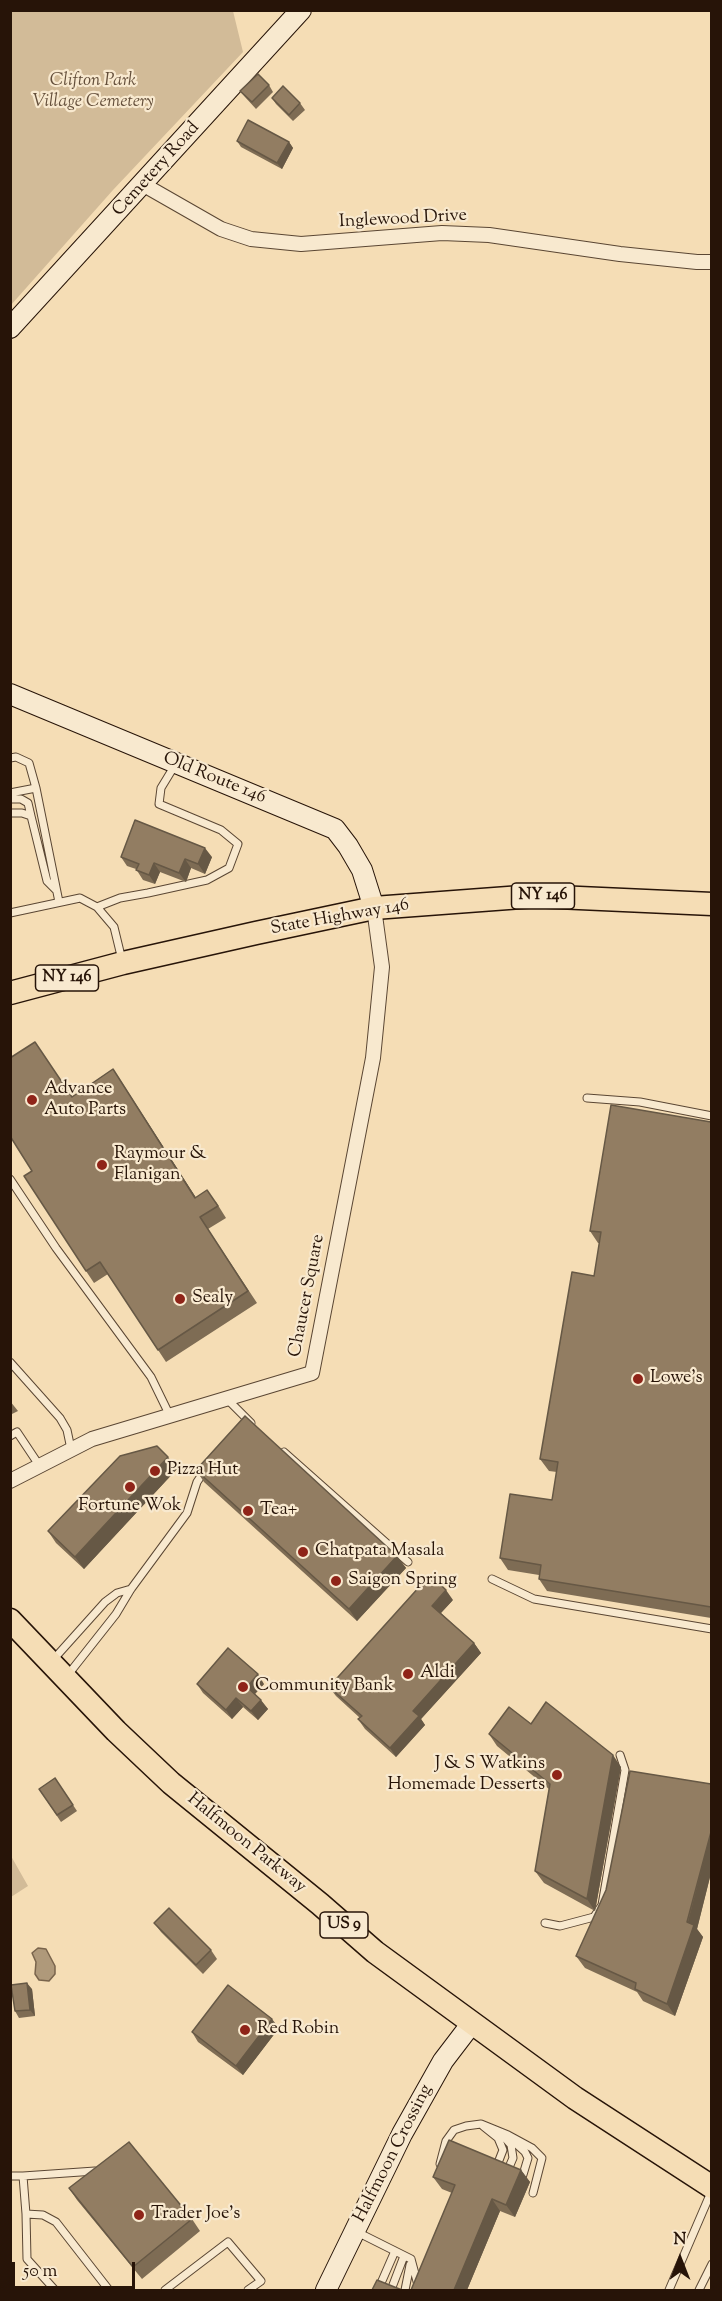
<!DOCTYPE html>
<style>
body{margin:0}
#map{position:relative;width:722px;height:2301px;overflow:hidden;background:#f5ddb5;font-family:"Sorts Mill Goudy",serif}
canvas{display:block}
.frame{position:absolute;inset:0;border:12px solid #271408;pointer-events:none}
.north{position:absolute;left:650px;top:2229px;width:60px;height:60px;-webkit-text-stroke:4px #f8e9cf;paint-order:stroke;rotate:0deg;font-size:16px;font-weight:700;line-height:24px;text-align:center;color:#271408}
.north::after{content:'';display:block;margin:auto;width:21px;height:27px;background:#271408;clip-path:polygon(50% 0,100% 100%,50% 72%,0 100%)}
.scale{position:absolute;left:12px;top:2262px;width:123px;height:27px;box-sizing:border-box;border:3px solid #271408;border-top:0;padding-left:8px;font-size:18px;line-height:21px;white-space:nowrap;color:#271408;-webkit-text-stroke:4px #f8e9cf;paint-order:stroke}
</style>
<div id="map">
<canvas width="722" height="2301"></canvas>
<div class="frame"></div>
<div class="north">N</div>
<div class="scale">50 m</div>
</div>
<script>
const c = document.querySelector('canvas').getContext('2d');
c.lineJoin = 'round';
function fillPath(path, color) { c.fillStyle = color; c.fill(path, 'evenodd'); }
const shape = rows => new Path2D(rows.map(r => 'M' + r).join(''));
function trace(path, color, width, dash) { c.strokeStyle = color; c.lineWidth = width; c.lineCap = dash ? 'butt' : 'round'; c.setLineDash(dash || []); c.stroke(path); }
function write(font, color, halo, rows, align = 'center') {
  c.font = font + ' "Sorts Mill Goudy",serif'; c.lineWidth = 4.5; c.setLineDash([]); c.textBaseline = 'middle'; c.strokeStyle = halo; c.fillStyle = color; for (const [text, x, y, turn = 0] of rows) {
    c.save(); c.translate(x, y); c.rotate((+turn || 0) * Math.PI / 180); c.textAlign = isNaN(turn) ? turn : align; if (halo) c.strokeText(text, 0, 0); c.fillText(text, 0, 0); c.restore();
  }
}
fillPath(shape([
 [11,10,233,11,243,52,113,190,11,305],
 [11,1856,28,1886,11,1897,10,1897]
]), '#d2bb98');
const water = shape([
 [38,1948,46,1949,55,1966,55,1974,49,1981,39,1980,35,1974,36,1962,32,1953,38,1948]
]);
fillPath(water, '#af997a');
trace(water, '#79644c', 1.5);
const lane = shape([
 [10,758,16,757,29,763,36,788],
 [10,793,36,788,59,902],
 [10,799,21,799,28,803,31,816],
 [10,813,22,813,31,816,47,881,56,890],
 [97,907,120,898,148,893,207,880,229,868,238,844,221,830,159,804,161,788,175,765],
 [10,913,80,898,97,907,114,927,122,960],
 [587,1098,640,1102,712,1116],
 [10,1179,56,1248,151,1377,170,1416],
 [10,1362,60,1418,67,1430,71,1449],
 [227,1399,251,1423],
 [10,1436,17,1432,39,1465],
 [284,1452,408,1562],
 [492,1579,534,1599,712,1629],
 [52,1661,105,1602,117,1593,131,1589],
 [67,1676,116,1614,131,1589,187,1513,197,1482,205,1470],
 [545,1923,560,1926,594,1917,602,1905,625,1770,620,1755],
 [483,2126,498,2138,503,2150,496,2168],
 [502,2135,511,2145,513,2158,507,2172],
 [514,2142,525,2152,528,2158,522,2178],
 [440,2164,446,2141,454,2130,466,2126,481,2124,508,2135,532,2148,542,2158,533,2193],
 [10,2176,23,2176,26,2214],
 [23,2176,95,2171],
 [357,2232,411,2259],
 [411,2259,418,2285,416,2290],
 [55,2290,27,2259,26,2214,43,2215,56,2222,109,2290],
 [165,2290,228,2242,261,2281,248,2290],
 [378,2290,395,2251],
 [391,2290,404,2256],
 [405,2290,410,2265],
 [669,2290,712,2190],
 [699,2290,712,2264]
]);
const street = shape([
 [144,185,221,229,251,239,301,244,442,233,489,235,620,254,697,262,712,262],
 [10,1481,92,1439,312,1373,373,1058,382,967,374,908]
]);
const secondary = shape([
 [10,328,301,10],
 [10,694,335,829,348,846,362,870,374,908],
 [326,2290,402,2134,443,2061,472,2023]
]);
const primary = shape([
 [10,993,123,963,256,933,374,908,535,896,712,904],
 [10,1620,116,1731,171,1783,320,1904,375,1952,575,2098,712,2187]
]);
trace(lane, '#5a4633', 9);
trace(street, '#5a4633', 16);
trace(secondary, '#271408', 22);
trace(primary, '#271408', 25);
trace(lane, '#f8e9cf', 7);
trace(street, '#f8e9cf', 14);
trace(secondary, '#f8e9cf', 20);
trace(primary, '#f5ddb5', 22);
fillPath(shape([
 [269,85,273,92,256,109,245,97,240,91],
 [272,98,300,103,305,110,293,121,276,104],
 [237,141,289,142,293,148,282,169,241,147],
 [121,857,212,857,205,874,191,868,186,882,160,872,155,884,143,880,136,869,127,866],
 [113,1069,196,1198,216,1202,226,1218,208,1229,257,1303,166,1362,108,1274,94,1283,86,1271,32,1171,72,1097],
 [711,1122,711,1618,547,1591,539,1579,539,1575,508,1570,500,1558,552,1500,557,1472,549,1471,540,1459,594,1276,600,1243,598,1243,590,1231],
 [10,1401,18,1411,10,1415],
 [177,1469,84,1569,56,1543,48,1531],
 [196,1470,397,1556,406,1568,357,1621,204,1482],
 [453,1600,441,1613,474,1643,481,1653,421,1719,425,1725,396,1757,365,1729,358,1719,360,1718,336,1696,329,1687],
 [197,1684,264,1684,255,1694,268,1709,258,1720,243,1707,232,1719,203,1693],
 [531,1724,621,1767,595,1911,544,1883,535,1871,549,1789,497,1746,489,1734],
 [55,1778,77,1811,61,1822,39,1789],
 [711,1784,711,1873,697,1929,703,1937,675,2016,643,2001,637,1992,585,1968,576,1956],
 [154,1923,211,1950,217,1959,203,1974,161,1932],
 [32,1989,35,2016,19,2018,15,2011],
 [279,2028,243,2075,198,2042,192,2032],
 [521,2170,530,2182,515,2217,500,2211,467,2290,411,2290,452,2193,442,2189,433,2177],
 [69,2188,192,2219,200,2231,142,2279,77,2200]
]), '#7e6c54');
fillPath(shape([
 [289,142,293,148,282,169,277,163],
 [205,848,212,857,205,874,198,864],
 [185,859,191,868,186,882,179,873],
 [154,863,160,872,155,884,149,875],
 [113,1069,121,1081,204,1210,195,1198],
 [168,1457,177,1469,84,1569,75,1557],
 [397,1556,406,1568,357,1621,349,1609],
 [446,1590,453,1600,439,1615,432,1606],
 [474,1643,481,1653,421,1719,425,1725,396,1757,390,1748,413,1711],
 [258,1674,264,1684,253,1696,247,1687],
 [236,1698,243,1707,232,1719,226,1710],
 [261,1700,268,1709,258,1720,251,1711],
 [613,1755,621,1767,595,1911,587,1899],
 [711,1832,711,1873,697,1929,703,1937,675,2016,667,2004],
 [27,1983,32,1989,35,2016,30,2010],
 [272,2019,279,2028,243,2075,236,2066],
 [521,2170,530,2182,515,2217,506,2205],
 [492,2199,500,2211,467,2290,454,2290]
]), '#665845');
const building = shape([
 [258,74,269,85,252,102,240,91,258,74],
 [283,86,300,103,289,115,272,98,283,86],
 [248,120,289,142,277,163,237,141,248,120],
 [135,820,205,848,198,864,185,859,179,873,154,863,149,875,136,870,139,864,121,857,135,820],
 [35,1042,72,1097,113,1069,195,1198,207,1190,218,1206,200,1217,248,1291,158,1350,100,1262,86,1271,24,1176,32,1171,10,1136,10,1058,35,1042],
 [611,1105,711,1122,711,1607,539,1579,541,1565,500,1558,510,1494,552,1500,558,1462,540,1459,572,1272,594,1276,601,1232,590,1231,611,1105],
 [245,1416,397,1556,349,1609,196,1470,245,1416],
 [157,1446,168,1457,75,1557,48,1531,120,1456,157,1446],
 [430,1575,446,1590,432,1606,474,1643,413,1711,419,1716,390,1748,358,1719,362,1716,329,1687,430,1575],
 [228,1648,258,1674,247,1687,261,1700,251,1711,236,1698,226,1710,197,1684,228,1648],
 [546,1702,613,1755,587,1899,535,1871,550,1784,489,1734,509,1707,531,1724,546,1702],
 [630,1771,711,1784,711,1832,687,1922,694,1925,667,2004,635,1989,636,1983,576,1956,606,1890,630,1771],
 [55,1778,73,1805,57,1815,39,1789,55,1778],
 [169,1908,211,1950,196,1965,154,1923,169,1908],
 [27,1983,30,2010,15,2011,11,1985,27,1983],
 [228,1985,272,2019,236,2066,192,2032,228,1985],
 [449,2140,521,2170,506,2205,492,2199,454,2290,411,2290,455,2185,433,2177,449,2140],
 [129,2142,192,2219,133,2267,69,2188,129,2142],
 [377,2280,402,2290,372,2290,377,2280]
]);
fillPath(building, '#927d62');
trace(building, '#665845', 1.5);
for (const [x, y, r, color] of [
 [32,1100,6,"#8f2418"],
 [102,1165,6,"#8f2418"],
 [180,1299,6,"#8f2418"],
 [638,1379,6,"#8f2418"],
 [155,1471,6,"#8f2418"],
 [130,1487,6,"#8f2418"],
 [248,1511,6,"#8f2418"],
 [303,1552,6,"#8f2418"],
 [336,1581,6,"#8f2418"],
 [408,1674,6,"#8f2418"],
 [243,1687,6,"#8f2418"],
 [557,1775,6,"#8f2418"],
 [245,2030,6,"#8f2418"],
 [139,2215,6,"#8f2418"]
]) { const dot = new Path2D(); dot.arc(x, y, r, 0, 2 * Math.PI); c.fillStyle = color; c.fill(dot); trace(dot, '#f8e9cf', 2); }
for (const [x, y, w] of [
 [543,896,63],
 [67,978,63],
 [344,1925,48]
]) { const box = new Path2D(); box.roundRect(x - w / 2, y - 13, w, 26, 4.5); c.fillStyle = '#f8e9cf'; c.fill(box); trace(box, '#271408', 1.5); }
write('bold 16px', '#271408', null, [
 ["NY 146",543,896],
 ["NY 146",67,978],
 ["US 9",344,1925]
]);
write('italic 18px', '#634e3a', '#f8e9cf', [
 ["Clifton Park",93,82],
 ["Village Cemetery",93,103]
]);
write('18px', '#271408', '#f8e9cf', [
 ["Cemetery Road",157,170,-48],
 ["Inglewood Drive",403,220,-3],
 ["Old Route 146",214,779,22],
 ["State Highway 146",340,918,-10],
 ["Chaucer Square",308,1296,-79],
 ["Halfmoon Parkway",246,1844,39],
 ["Halfmoon Crossing",394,2154,-63]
]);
write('18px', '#271408', '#f8e9cf', [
 ["Advance",44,1090],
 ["Auto Parts",44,1111],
 ["Raymour &",114,1155],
 ["Flanigan",114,1176],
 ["Sealy",192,1299],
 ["Lowe's",650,1379],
 ["Pizza Hut",167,1471],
 ["Fortune Wok",130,1507,"center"],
 ["Tea+",260,1511],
 ["Chatpata Masala",315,1552],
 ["Saigon Spring",348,1581],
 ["Aldi",420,1674],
 ["Community Bank",255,1687],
 ["J & S Watkins",545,1765,"right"],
 ["Homemade Desserts",545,1786,"right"],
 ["Red Robin",257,2030],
 ["Trader Joe's",151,2215]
], 'left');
</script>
